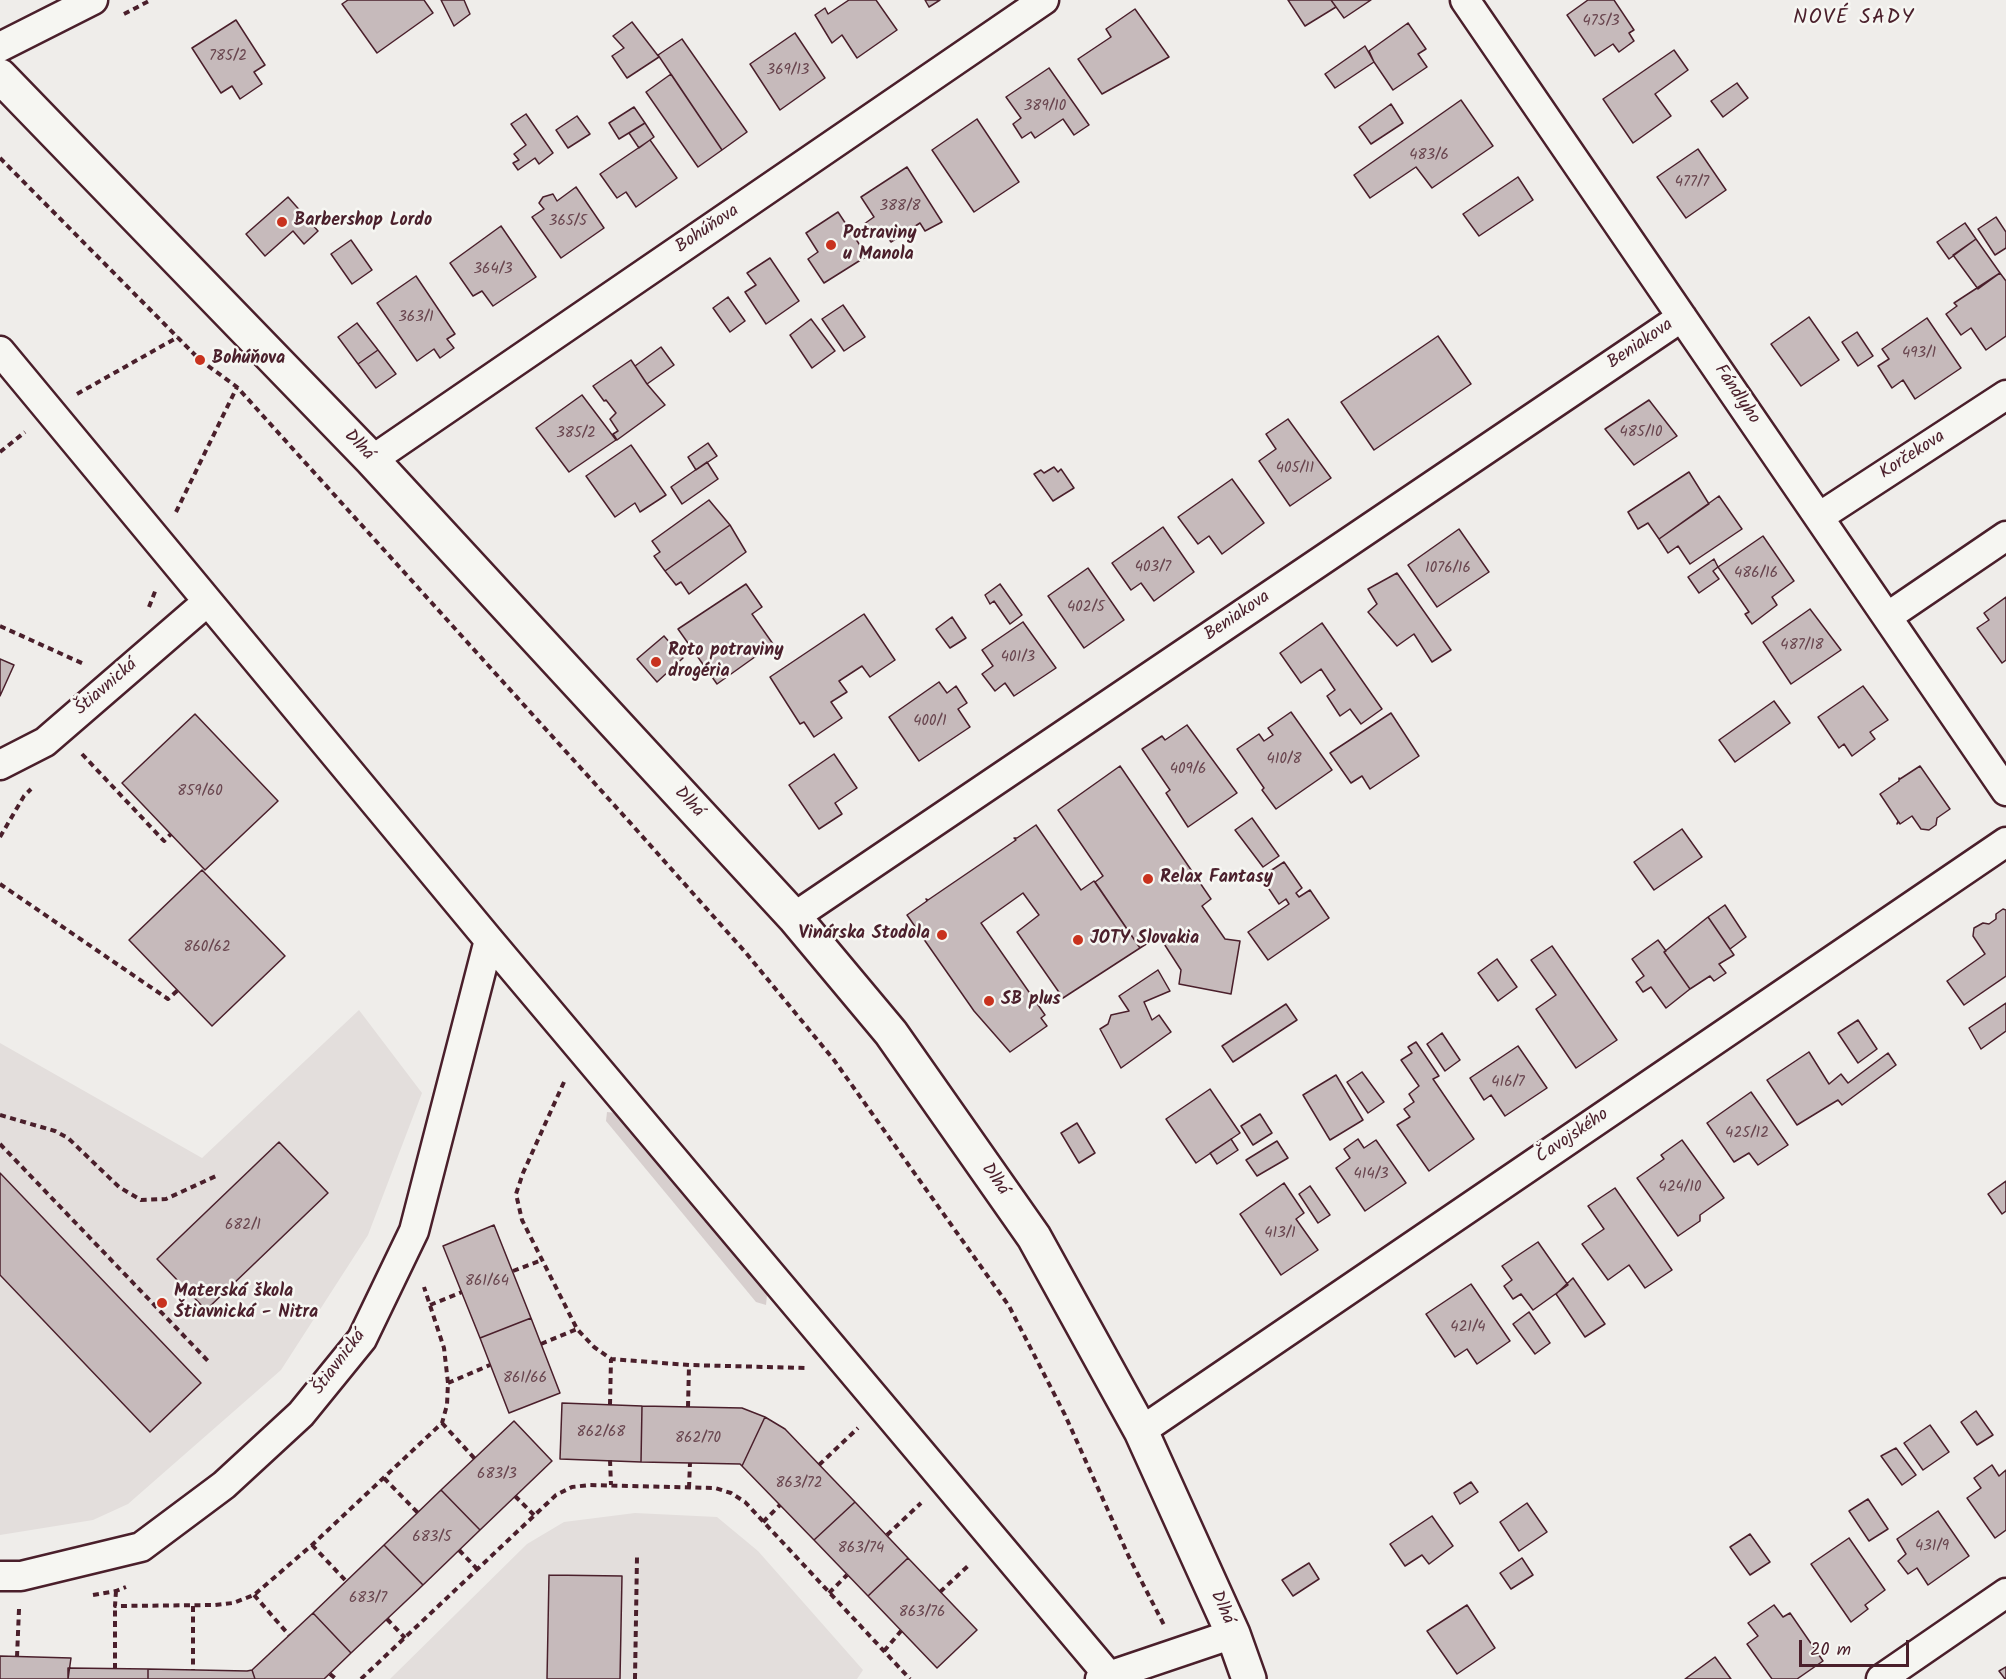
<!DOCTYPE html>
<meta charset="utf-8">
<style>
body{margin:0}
#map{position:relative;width:2006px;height:1679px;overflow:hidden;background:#efedea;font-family:Kalam,sans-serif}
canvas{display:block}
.scale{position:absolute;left:1799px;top:1640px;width:110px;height:27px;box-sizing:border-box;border:3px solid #4a1f2b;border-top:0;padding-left:8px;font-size:18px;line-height:21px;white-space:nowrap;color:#4a1f2b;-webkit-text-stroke:4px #f6f6f2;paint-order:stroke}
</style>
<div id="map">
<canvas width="2006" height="1679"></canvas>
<div class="scale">20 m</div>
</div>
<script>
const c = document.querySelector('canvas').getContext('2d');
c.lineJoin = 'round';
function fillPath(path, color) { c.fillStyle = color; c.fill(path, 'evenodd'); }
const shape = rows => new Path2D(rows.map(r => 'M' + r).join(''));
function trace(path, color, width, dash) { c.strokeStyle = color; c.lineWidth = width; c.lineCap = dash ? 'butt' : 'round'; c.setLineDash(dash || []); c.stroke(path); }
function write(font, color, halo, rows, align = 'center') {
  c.font = font + ' Kalam,sans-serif'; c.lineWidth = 5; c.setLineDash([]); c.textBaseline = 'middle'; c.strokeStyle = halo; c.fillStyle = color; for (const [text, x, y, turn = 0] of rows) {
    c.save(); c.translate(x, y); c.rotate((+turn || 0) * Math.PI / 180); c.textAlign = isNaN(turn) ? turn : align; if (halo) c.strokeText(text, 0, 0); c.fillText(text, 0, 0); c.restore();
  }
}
fillPath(shape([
 [359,1010,422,1093,368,1235,281,1370,128,1504,93,1520,0,1535,0,1043,202,1158],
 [635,1513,717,1517,758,1551,863,1670,857,1679,390,1679,527,1544,564,1522]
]), '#e3dedc');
fillPath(shape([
 [607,1112,616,1113,767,1295,766,1305,756,1302,606,1121]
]), '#d7cfce');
const building = shape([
 [348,0,424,0,433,13,377,53,342,4,348,0],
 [441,0,464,0,470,14,454,26,441,0],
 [849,0,876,0,897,30,857,58,842,35,832,43,815,15,825,8,828,14,849,0],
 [925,0,940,0,929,7,925,0],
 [1288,0,1331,0,1336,7,1305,26,1288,0],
 [1331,0,1371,0,1344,18,1331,0],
 [1588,0,1614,0,1634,30,1629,33,1634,41,1619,52,1613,44,1595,56,1567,15,1588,0],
 [1135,9,1169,57,1102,94,1078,59,1111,37,1106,29,1135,9],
 [236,20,265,65,254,72,262,84,240,99,232,86,221,93,192,48,236,20],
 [632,22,659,57,627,78,612,56,624,48,613,36,632,22],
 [1408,23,1426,49,1418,54,1427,67,1393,90,1374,62,1369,51,1408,23],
 [795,33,825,78,780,110,750,64,795,33],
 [682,39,747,132,722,150,658,55,682,39],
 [1365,46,1374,62,1335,88,1325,74,1365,46],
 [1674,50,1688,70,1655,94,1671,116,1633,143,1603,99,1674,50],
 [1049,68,1089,125,1074,135,1063,119,1035,138,1031,132,1022,138,1013,124,1021,118,1006,97,1049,68],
 [671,74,722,150,698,167,646,92,671,74],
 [1737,83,1748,98,1723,117,1711,101,1737,83],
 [1461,100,1493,146,1432,188,1416,167,1370,198,1354,175,1461,100],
 [1391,104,1403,123,1371,144,1359,127,1391,104],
 [634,107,645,123,619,139,609,123,634,107],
 [526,114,553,153,539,164,535,158,518,170,513,163,519,160,514,154,526,145,511,124,526,114],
 [577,116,590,134,568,148,556,130,577,116],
 [977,119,1019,182,974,212,932,150,977,119],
 [645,123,654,137,639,148,629,133,645,123],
 [650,140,677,178,636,207,626,192,617,198,600,174,650,140],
 [1698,149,1726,190,1686,218,1657,177,1698,149],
 [907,167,942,222,925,231,920,223,891,242,883,231,873,238,864,224,874,217,861,197,907,167],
 [1518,177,1533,200,1479,236,1463,214,1518,177],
 [576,187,604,228,561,258,532,217,544,209,539,203,543,197,553,194,557,201,576,187],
 [288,197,318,231,304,244,293,231,265,256,246,234,288,197],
 [838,212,867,256,824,283,808,259,818,252,806,233,838,212],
 [1996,217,2006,232,2006,248,1995,255,1978,229,1996,217],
 [1965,223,1976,239,1949,259,1937,242,1965,223],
 [501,226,536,277,493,306,482,291,473,296,450,263,501,226],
 [1976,239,2000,273,1978,289,1953,255,1976,239],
 [351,240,372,270,352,284,331,254,351,240],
 [770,258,799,301,766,324,745,292,756,285,747,273,770,258],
 [2000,273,2006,281,2006,336,1986,350,1971,328,1961,335,1946,314,1957,306,1954,303,2000,273],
 [416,276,455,334,447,339,454,348,440,358,434,349,417,361,377,303,416,276],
 [728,297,745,321,730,332,713,308,728,297],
 [843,305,865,337,844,351,822,319,843,305],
 [1809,317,1839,360,1801,386,1771,344,1809,317],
 [1927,318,1961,368,1915,399,1903,380,1892,388,1878,366,1889,359,1882,349,1927,318],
 [811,319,835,351,812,368,790,335,811,319],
 [357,323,378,350,358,364,338,337,357,323],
 [1857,332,1873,356,1858,366,1842,342,1857,332],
 [1438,336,1471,384,1374,450,1341,402,1438,336],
 [661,347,674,365,647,384,635,366,661,347],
 [378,350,396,374,376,388,358,364,378,350],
 [631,360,647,384,665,405,617,440,613,434,618,431,610,419,616,413,606,400,604,401,593,386,631,360],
 [582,395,616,440,569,472,536,428,582,395],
 [1649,400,1677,436,1634,465,1605,429,1649,400],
 [1288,419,1331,478,1290,506,1259,461,1276,449,1266,434,1288,419],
 [708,443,717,456,696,470,688,457,708,443],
 [631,445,666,495,640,512,635,503,615,517,586,476,631,445],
 [707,462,718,479,682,504,671,487,707,462],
 [1054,467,1058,472,1061,469,1074,488,1053,501,1034,474,1041,470,1044,473,1054,467],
 [1689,472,1709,504,1659,539,1648,523,1638,529,1628,512,1689,472],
 [1232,479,1264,523,1222,554,1209,536,1198,544,1178,517,1232,479],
 [1719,496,1742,529,1690,564,1678,546,1668,553,1659,539,1719,496],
 [709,500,730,525,665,571,654,556,660,552,652,541,709,500],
 [730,525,746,552,689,594,681,582,676,585,665,571,730,525],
 [1163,527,1194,572,1154,601,1141,583,1131,590,1112,563,1163,527],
 [1459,529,1489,572,1437,607,1408,565,1459,529],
 [1763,536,1794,581,1772,597,1777,605,1752,624,1745,614,1749,612,1718,567,1763,536],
 [1714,559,1718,567,1713,571,1719,579,1699,593,1688,577,1714,559],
 [1088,568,1124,620,1084,648,1048,596,1088,568],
 [1397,573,1451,650,1432,662,1414,634,1397,646,1368,612,1377,604,1368,589,1397,573],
 [746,584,762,607,752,614,773,644,717,684,678,629,746,584],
 [1000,584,1022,615,1010,624,994,601,990,604,985,595,1000,584],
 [2006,597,2006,660,2002,663,1977,628,1989,620,1984,613,2006,597],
 [1810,609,1841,650,1791,684,1763,642,1810,609],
 [864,614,895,660,870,677,862,666,839,681,847,692,831,702,842,718,814,737,804,722,800,724,770,677,864,614],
 [952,617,966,638,950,648,936,629,952,617],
 [1023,622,1056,668,1014,696,1005,683,995,691,982,674,993,666,982,650,1023,622],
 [1322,623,1382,709,1361,724,1350,709,1340,716,1327,696,1335,690,1321,669,1301,683,1280,653,1322,623],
 [664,636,683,658,657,682,637,659,664,636],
 [0,659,14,665,0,696,0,659],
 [939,682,947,693,956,686,967,703,958,709,970,727,919,761,889,717,939,682],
 [1863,686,1888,720,1870,732,1875,739,1852,756,1844,744,1839,748,1818,717,1863,686],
 [1774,701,1790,723,1735,762,1719,740,1774,701],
 [1291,712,1332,770,1276,809,1262,790,1264,788,1237,749,1259,734,1264,741,1273,735,1268,728,1291,712],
 [1391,713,1419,756,1370,789,1362,776,1351,783,1330,753,1391,713],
 [195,714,278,801,205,870,122,783,195,714],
 [1187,725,1237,793,1188,827,1166,793,1170,790,1142,749,1162,736,1165,740,1187,725],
 [834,754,857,788,835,803,842,814,819,829,789,785,834,754],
 [1120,766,1211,899,1202,906,1225,939,1240,941,1231,994,1179,984,1181,970,1159,936,1140,948,1095,882,1103,876,1058,810,1120,766],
 [1920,766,1950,809,1937,818,1936,825,1929,830,1921,829,1912,816,1900,824,1899,822,1897,824,1898,821,1880,794,1899,781,1899,778,1900,779,1920,766],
 [1252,818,1279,856,1263,867,1235,830,1252,818],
 [1036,825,1081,890,1094,881,1140,948,1063,998,1017,932,1039,915,1023,893,981,923,1045,1015,1041,1018,1047,1026,1010,1052,974,1011,907,915,927,901,926,899,928,900,1016,840,1014,838,1017,838,1036,825],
 [1682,829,1702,857,1654,890,1634,862,1682,829],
 [1284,862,1302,888,1296,893,1299,897,1310,890,1329,918,1268,960,1248,932,1289,904,1286,899,1279,904,1261,877,1284,862],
 [202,870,285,956,212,1026,129,940,202,870],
 [1725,905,1746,937,1730,949,1708,917,1725,905],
 [2003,909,2006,910,2006,976,1964,1005,1947,981,1985,954,1973,936,1974,928,1983,923,1989,924,1996,919,1996,914,2003,909],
 [1708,917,1734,955,1719,964,1726,973,1714,981,1710,976,1690,989,1664,952,1708,917],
 [1658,940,1666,951,1664,952,1690,989,1666,1008,1651,987,1643,992,1636,982,1644,976,1632,959,1658,940],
 [1552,946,1617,1040,1576,1068,1536,1009,1556,995,1531,960,1552,946],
 [1497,959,1517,987,1498,1001,1478,973,1497,959],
 [1158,970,1170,991,1144,1002,1152,1020,1159,1015,1171,1032,1121,1068,1100,1029,1108,1024,1111,1015,1129,1011,1119,996,1158,970],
 [2006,1003,2006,1031,1981,1049,1969,1028,2006,1003],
 [1286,1004,1297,1020,1233,1062,1222,1046,1286,1004],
 [1858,1020,1877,1049,1858,1063,1838,1033,1858,1020],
 [1442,1033,1460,1060,1445,1071,1427,1044,1442,1033],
 [1416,1042,1439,1076,1433,1079,1474,1139,1429,1171,1397,1125,1410,1117,1404,1109,1414,1102,1409,1094,1419,1086,1401,1060,1412,1053,1408,1047,1416,1042],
 [1518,1046,1547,1088,1505,1116,1491,1095,1484,1100,1470,1078,1518,1046],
 [1809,1052,1829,1084,1841,1074,1848,1083,1888,1053,1896,1065,1842,1105,1838,1100,1797,1125,1767,1080,1809,1052],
 [1362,1072,1384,1102,1368,1113,1347,1082,1362,1072],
 [1336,1075,1363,1120,1330,1140,1303,1095,1336,1075],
 [1210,1089,1240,1133,1196,1163,1166,1119,1210,1089],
 [1751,1092,1788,1145,1758,1165,1749,1153,1734,1162,1707,1123,1751,1092],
 [1260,1114,1272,1133,1253,1145,1241,1126,1260,1114],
 [1077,1123,1095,1153,1079,1163,1061,1133,1077,1123],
 [1231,1139,1238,1150,1217,1164,1210,1153,1231,1139],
 [1358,1139,1364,1148,1376,1140,1406,1183,1365,1211,1336,1168,1350,1158,1344,1149,1358,1139],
 [1682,1140,1724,1198,1700,1215,1700,1221,1678,1236,1637,1178,1664,1159,1661,1155,1682,1140],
 [1277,1141,1288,1158,1257,1176,1246,1160,1277,1141],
 [279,1142,328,1193,206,1310,157,1259,279,1142],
 [0,1173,201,1383,150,1432,0,1275,0,1173],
 [2006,1181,2006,1211,2002,1214,1988,1194,2006,1181],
 [1284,1183,1304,1213,1296,1219,1318,1250,1281,1275,1240,1214,1284,1183],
 [1310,1186,1330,1215,1318,1223,1299,1194,1310,1186],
 [1615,1188,1672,1270,1645,1288,1629,1265,1608,1280,1582,1244,1604,1229,1588,1206,1615,1188],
 [494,1225,531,1318,480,1338,443,1246,494,1225],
 [1538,1242,1568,1285,1533,1310,1521,1294,1513,1299,1504,1286,1512,1280,1502,1266,1538,1242],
 [1573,1278,1605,1324,1585,1337,1556,1294,1573,1278],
 [1471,1284,1510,1341,1477,1364,1467,1349,1455,1357,1426,1314,1471,1284],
 [1529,1312,1550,1343,1535,1354,1513,1324,1529,1312],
 [531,1318,560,1393,509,1413,480,1338,531,1318],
 [562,1403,642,1406,641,1462,560,1459,562,1403],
 [642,1406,742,1408,765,1417,742,1466,740,1464,641,1462,642,1406],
 [1976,1411,1993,1435,1977,1445,1961,1422,1976,1411],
 [765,1417,785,1429,855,1502,814,1540,742,1466,765,1417],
 [514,1421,552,1461,480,1530,441,1490,514,1421],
 [1930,1425,1949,1452,1923,1470,1904,1443,1930,1425],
 [1896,1448,1916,1475,1902,1485,1881,1456,1896,1448],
 [1992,1465,1999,1476,2006,1470,2006,1530,1995,1538,1967,1498,1981,1488,1974,1478,1992,1465],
 [1471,1482,1478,1492,1460,1504,1454,1493,1471,1482],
 [441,1490,480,1530,423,1585,384,1545,441,1490],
 [1868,1499,1888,1529,1869,1541,1849,1511,1868,1499],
 [855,1502,908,1558,868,1596,814,1540,855,1502],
 [1527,1503,1547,1532,1519,1551,1500,1522,1527,1503],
 [1938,1511,1969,1556,1928,1585,1917,1568,1908,1574,1898,1561,1906,1554,1897,1539,1938,1511],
 [1432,1516,1453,1546,1429,1564,1422,1555,1405,1566,1390,1544,1432,1516],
 [1750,1534,1770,1562,1750,1575,1730,1547,1750,1534],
 [1849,1538,1885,1590,1865,1605,1868,1609,1851,1622,1811,1564,1849,1538],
 [384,1545,423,1585,351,1653,313,1613,384,1545],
 [908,1558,977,1630,937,1668,868,1596,908,1558],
 [1522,1558,1533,1575,1511,1589,1500,1573,1522,1558],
 [1309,1563,1319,1579,1293,1596,1282,1580,1309,1563],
 [549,1575,622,1576,620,1679,547,1679,549,1575],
 [1467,1605,1495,1648,1457,1674,1427,1631,1467,1605],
 [1774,1605,1783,1617,1790,1613,1823,1661,1797,1679,1772,1679,1747,1644,1758,1636,1748,1623,1774,1605],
 [313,1613,351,1653,324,1679,255,1679,252,1670,313,1613],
 [0,1656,71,1658,68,1679,0,1679,0,1656],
 [1715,1657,1731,1679,1685,1679,1715,1657],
 [2006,1667,2006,1679,2005,1679,1999,1671,2006,1667],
 [68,1668,148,1669,148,1679,68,1679,68,1668],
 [148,1669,247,1671,252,1670,255,1679,148,1679,148,1669]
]);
fillPath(building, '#c6babb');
trace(building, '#4a1f2b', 1.5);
const street = shape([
 [1465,0,2006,791],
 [0,47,93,0],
 [0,351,489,940,1109,1676],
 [372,460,1044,0],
 [1819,517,2006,395],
 [1887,617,2006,536],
 [0,765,45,742,207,602],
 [794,917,1682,317],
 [1141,1431,2006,842],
 [0,1576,21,1576,141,1547,224,1485,301,1414,362,1339,414,1231,489,940],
 [1100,1679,1233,1634],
 [1881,1679,2006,1593]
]);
const secondary = shape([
 [0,76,372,460,794,917,891,1033,1034,1237,1141,1431,1233,1634,1249,1679]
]);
trace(street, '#4a1f2b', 33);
trace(secondary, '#4a1f2b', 38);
trace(shape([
 [124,14,151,0],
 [0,158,200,360,237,387,634,827,746,953,834,1060,1009,1306,1065,1415,1129,1557,1164,1625],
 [77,394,178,337],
 [0,452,25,432],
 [176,512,237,387],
 [149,607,156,589],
 [0,626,86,665],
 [82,754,164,841,171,834],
 [0,837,24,796,31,789],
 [0,884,168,999,178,990],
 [564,1082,523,1173,516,1194,522,1220,577,1329,594,1347,611,1359,689,1365,806,1368],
 [0,1115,55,1131,68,1138,119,1187,141,1200,166,1199,216,1176],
 [0,1144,208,1361],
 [513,1271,542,1260],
 [430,1305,462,1292],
 [541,1344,577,1329],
 [448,1383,490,1365],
 [610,1405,611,1359],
 [688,1407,689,1365],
 [442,1423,475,1459],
 [610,1460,611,1485],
 [819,1465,858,1428],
 [384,1478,418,1513],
 [689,1488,690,1463],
 [515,1496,534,1515],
 [763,1522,780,1505],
 [887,1535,921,1503],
 [312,1545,346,1581],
 [459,1550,477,1569],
 [116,1591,115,1606,215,1605,233,1603,254,1595,312,1545,442,1423,447,1405,448,1383,444,1348,424,1287],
 [940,1592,970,1564],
 [829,1593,847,1575],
 [93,1595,116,1591,126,1587],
 [254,1595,289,1635],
 [193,1606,193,1670],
 [387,1619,405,1638],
 [884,1651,901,1631],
 [17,1657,19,1609],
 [115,1669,115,1606],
 [330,1674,336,1679],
 [361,1679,556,1495,572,1487,590,1485,715,1488,731,1493,745,1502,910,1679],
 [635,1679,637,1557]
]), '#4a1f2b', 4, [6, 4.5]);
trace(street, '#f6f6f2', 28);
trace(secondary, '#f6f6f2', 33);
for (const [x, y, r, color] of [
 [282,222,6,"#c8321e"],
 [831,245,6,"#c8321e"],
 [200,360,6,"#c8321e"],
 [656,662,6,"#c8321e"],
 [1148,879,6,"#c8321e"],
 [942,935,6,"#c8321e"],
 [1078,940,6,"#c8321e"],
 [989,1001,6,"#c8321e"],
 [162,1303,6,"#c8321e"]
]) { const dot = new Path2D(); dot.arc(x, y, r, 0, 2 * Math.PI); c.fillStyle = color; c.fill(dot); trace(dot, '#f6f6f2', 2); }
write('15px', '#69464f', null, [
 ["475/3",1601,22],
 ["785/2",228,57],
 ["369/13",788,71],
 ["389/10",1045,107],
 ["483/6",1429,156],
 ["477/7",1692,183],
 ["388/8",900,207],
 ["365/5",568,222],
 ["364/3",493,270],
 ["363/1",416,318],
 ["493/1",1919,354],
 ["485/10",1641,433],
 ["385/2",576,434],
 ["405/11",1295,469],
 ["403/7",1153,568],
 ["1076/16",1448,569],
 ["486/16",1756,574],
 ["402/5",1086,608],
 ["487/18",1802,646],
 ["401/3",1018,658],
 ["400/1",930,722],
 ["410/8",1284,760],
 ["409/6",1188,770],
 ["859/60",200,792],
 ["860/62",207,948],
 ["416/7",1508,1083],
 ["425/12",1747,1134],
 ["414/3",1371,1175],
 ["424/10",1680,1188],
 ["682/1",243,1226],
 ["413/1",1280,1234],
 ["861/64",487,1282],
 ["421/4",1468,1328],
 ["861/66",525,1379],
 ["862/68",601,1433],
 ["862/70",698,1439],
 ["683/3",497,1475],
 ["863/72",799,1484],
 ["683/5",432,1538],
 ["431/9",1932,1547],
 ["863/74",861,1549],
 ["683/7",368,1599],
 ["863/76",922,1613]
]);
write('bold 18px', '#4a1f2b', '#f6f6f2', [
 ["Barbershop Lordo",294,222],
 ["Potraviny",843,235],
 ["u Manola",843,256],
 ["Bohúňova",212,360],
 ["Roto potraviny",668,652],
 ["drogéria",668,673],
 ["Relax Fantasy",1160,879],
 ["Vinárska Stodola",930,935,"right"],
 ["JOTY Slovakia",1090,940],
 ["SB plus",1001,1001],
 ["Materská škola",174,1293],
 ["Štiavnická - Nitra",174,1314]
], 'left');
write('18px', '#4a1f2b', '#f6f6f2', [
 ["Bohúňova",708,230,-34],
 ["Beniakova",1641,345,-34],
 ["Fándlyho",1736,395,56],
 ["Dlhá",358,446,46],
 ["Korčekova",1913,456,-33],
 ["Beniakova",1238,617,-34],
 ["Štiavnická",107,688,-41],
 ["Dlhá",688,803,47],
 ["Čavojského",1573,1137,-34],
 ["Dlhá",994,1180,55],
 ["Štiavnická",340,1363,-53],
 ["Dlhá",1221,1608,66]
]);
c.letterSpacing = '1.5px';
write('21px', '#4a1f2b', '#f6f6f2', [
 ["NOVÉ SADY",1854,19]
]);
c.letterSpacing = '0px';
</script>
